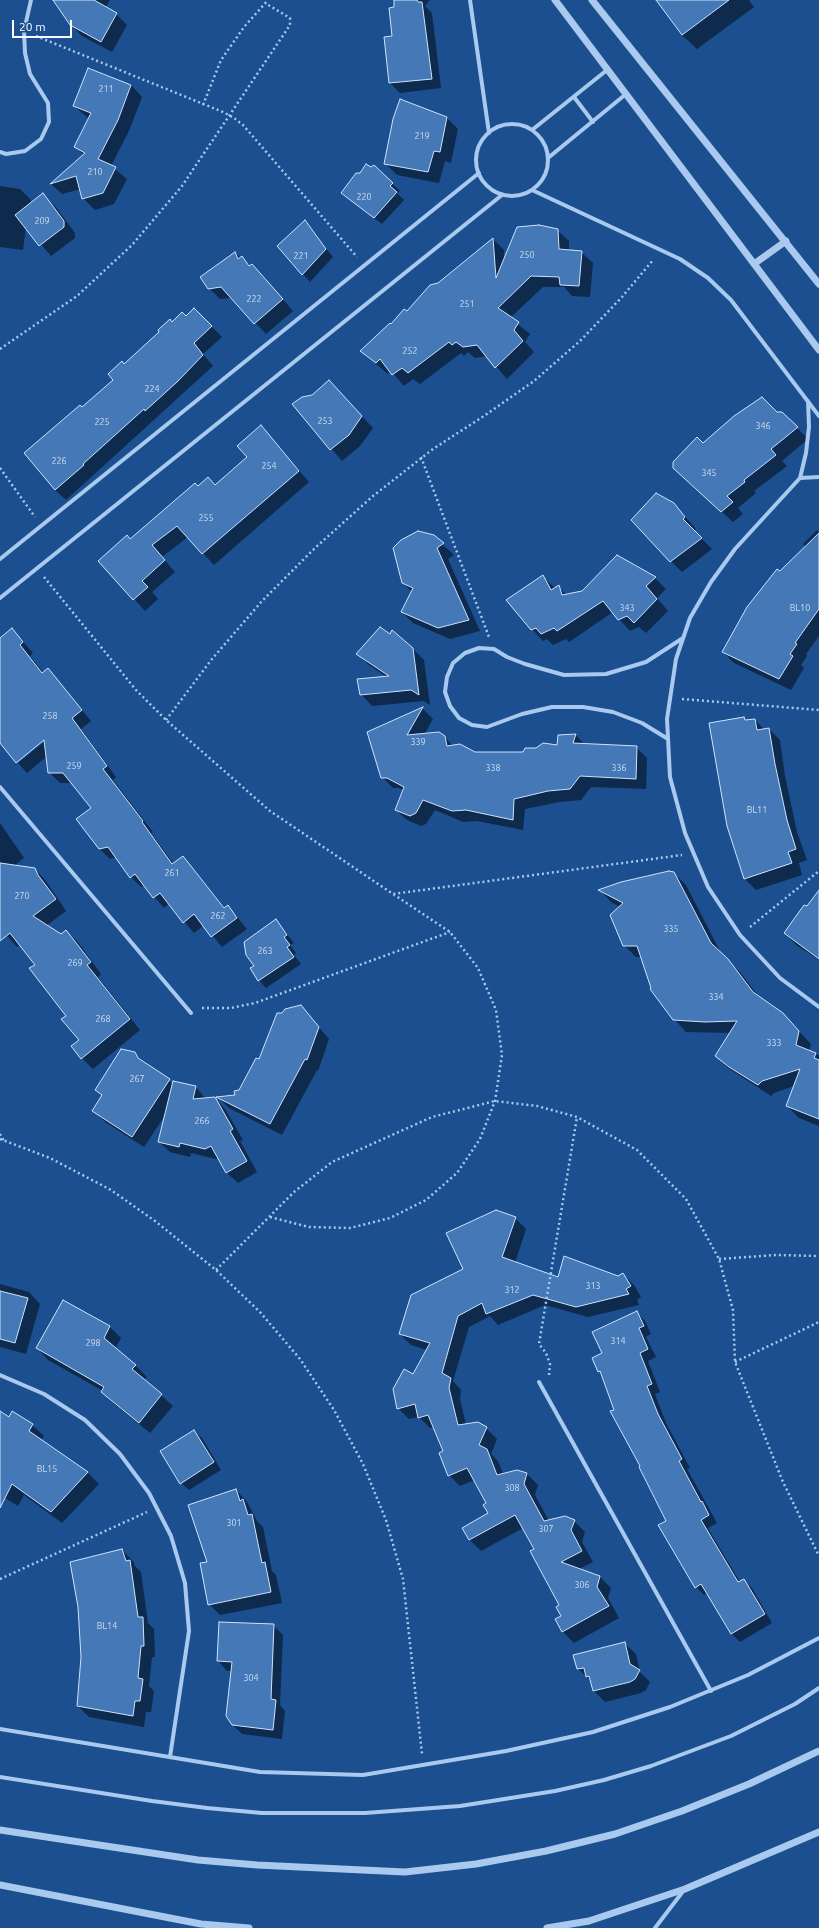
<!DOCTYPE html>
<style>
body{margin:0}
#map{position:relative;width:819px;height:1928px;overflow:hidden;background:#1b4f8f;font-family:Ubuntu,sans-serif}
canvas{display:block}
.scale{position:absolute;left:12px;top:20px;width:60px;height:18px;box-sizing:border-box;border:2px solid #fff;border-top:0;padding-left:5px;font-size:12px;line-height:14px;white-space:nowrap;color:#fff;-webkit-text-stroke:3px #1b4f8f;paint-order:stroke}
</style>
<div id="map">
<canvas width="819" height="1928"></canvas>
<div class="scale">20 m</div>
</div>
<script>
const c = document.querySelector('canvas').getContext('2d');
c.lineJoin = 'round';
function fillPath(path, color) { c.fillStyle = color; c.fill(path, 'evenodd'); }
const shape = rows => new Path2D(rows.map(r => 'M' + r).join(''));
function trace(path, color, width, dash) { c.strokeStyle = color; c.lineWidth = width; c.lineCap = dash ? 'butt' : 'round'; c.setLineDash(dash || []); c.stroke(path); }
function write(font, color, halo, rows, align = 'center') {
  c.font = font + ' Ubuntu,sans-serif'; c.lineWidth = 3.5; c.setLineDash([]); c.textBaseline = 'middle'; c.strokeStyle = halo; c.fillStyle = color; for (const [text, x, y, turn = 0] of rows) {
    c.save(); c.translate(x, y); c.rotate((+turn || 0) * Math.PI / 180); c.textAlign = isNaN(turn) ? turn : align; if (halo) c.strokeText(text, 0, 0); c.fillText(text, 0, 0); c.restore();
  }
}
fillPath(shape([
 [64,0,110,0,105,8,116,14,127,25,112,52,82,36,70,24],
 [395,0,430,0,425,6,432,13,441,88,400,93,390,83,385,38,393,37],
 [657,0,749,0,754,7,697,49,682,35],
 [131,85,142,97,129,131,111,166,127,179,114,204,95,210,83,198,81,189,62,194,51,184,84,155,75,147,89,119,74,106],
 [447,118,458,129,451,163,445,161,439,183,397,175,386,164],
 [374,166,400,191,397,193,404,200,382,224,342,193,361,174],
 [0,186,20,189,31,200,31,204,43,195,55,206,75,233,75,238,51,256,26,227,23,250,0,247],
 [305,222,333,257,310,282,303,274],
 [557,230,569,241,569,251,581,252,593,263,590,297,572,296,564,287,543,287,510,318,530,334,525,342,534,352,507,379,487,356,475,358,468,352,464,356,461,353,420,384,413,379,404,386,391,371,388,374,361,351,493,239,504,250,504,260],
 [235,253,263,276,293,311,266,334,232,298,220,299,209,288],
 [194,309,222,337,203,354,213,366,66,500,55,490,82,409,115,380,124,365,172,323,186,317],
 [340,393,373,428,360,446,342,461,293,404],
 [777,413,797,428,808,439,782,461,787,466,754,491,756,493,738,508,743,514,733,522,685,479,703,444],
 [261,426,309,482,214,565,188,537,162,557,175,572,152,592,158,599,145,611,100,561,131,540,198,487,215,486,248,457],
 [673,503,696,529,694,531,712,549,682,572,671,561],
 [817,530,819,532,819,636,806,654,807,656,801,665,804,668,791,690,734,663,723,652,806,547,803,544],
 [433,536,454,555,448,559,480,631,450,639,413,623,402,612,412,592,402,582],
 [618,556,655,578,666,589,657,598,668,611,646,633,639,627,630,631,613,612,569,642,566,639,553,645,547,639,543,641,532,629,543,577,555,588,558,587,567,595,583,592],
 [12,629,33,653,30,656,44,673,48,669,91,721,81,729,116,777,113,780,153,832,151,833,174,864,183,857,225,908,228,906,247,929,222,947,204,925,194,933,169,904,164,908,144,885,141,887,131,877,117,857,110,859,99,848,92,808,72,783,60,783,49,772,47,756,27,773,18,763,49,738,0,742,0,639],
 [412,648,424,660,430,705,424,701,372,706,361,694,387,677,369,665,358,654],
 [422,708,433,719,424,735,445,737,453,746,475,753,524,753,558,746,576,735,585,745,636,747,647,758,646,789,591,787,581,800,560,802,525,809,523,830,477,821,463,822,435,810,426,824,421,826,407,820,396,810,404,791,399,788,393,788,382,777,368,732],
 [409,728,412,728,405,740],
 [744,718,746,721,755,720,765,730,769,729,780,740,785,776,797,832,807,860,799,863,802,875,756,890,745,879],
 [0,823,24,858,14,866,35,869,46,881,66,911,46,926,61,935,66,931,78,942,101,974,98,977,140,1030,93,1069,82,1058,80,1040,36,965,20,945,17,947,0,928],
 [674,873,686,885,722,955,740,972,759,997,795,1027,811,1044,809,1051,819,1055,819,1126,799,1118,787,1106,794,1086,774,1093,771,1096,728,1068,716,1056,731,1033,686,1032,674,1019,652,988,642,957,636,957,624,945,620,907,611,902,600,890],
 [819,903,819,960,796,945,785,933,807,908],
 [276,921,294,943,290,945,296,953,294,955,301,964,266,988,259,980,255,966],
 [301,1006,329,1039,318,1071,317,1070,282,1135,229,1108,219,1098,236,1096,259,1061,283,1014],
 [134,1053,146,1065,173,1084,196,1087,206,1099,215,1098,225,1109,243,1140,240,1141,257,1172,238,1183,227,1173,219,1158,216,1159,191,1153,190,1157,170,1152,159,1142,166,1114,144,1147,105,1122,93,1110,103,1096,97,1090],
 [515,1218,526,1229,515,1263,559,1278,618,1277,623,1274,634,1285,641,1297,637,1300,639,1305,588,1317,545,1305,498,1325,490,1316,469,1327,453,1381,461,1390,460,1399,466,1425,486,1428,497,1439,491,1454,498,1461,503,1474,517,1471,527,1474,538,1485,535,1495,549,1521,574,1521,585,1532,582,1542,593,1562,579,1569,600,1577,611,1588,608,1598,619,1618,574,1643,563,1632,556,1620,562,1616,561,1606,523,1528,481,1551,470,1540,463,1529,489,1514,488,1503,475,1480,460,1486,449,1475,444,1452,434,1427,430,1428,419,1417,409,1419,398,1408,427,1350,411,1345,400,1334],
 [0,1284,29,1292,40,1304,26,1354,0,1347],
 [63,1302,110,1327,121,1338,115,1349,136,1366,147,1377,144,1380,173,1406,150,1433,113,1403,102,1392,103,1391,48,1360,37,1348],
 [637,1313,645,1321,651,1334,646,1337,656,1357,648,1361,660,1392,655,1394,666,1423,690,1468,687,1469,717,1523,708,1528,740,1582,744,1580,752,1588,772,1623,740,1642,732,1634,708,1593,704,1595,696,1587,668,1521,615,1410,602,1374,599,1371,603,1354],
 [0,1412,9,1418,32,1425,44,1436,41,1440,88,1473,99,1484,62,1523,24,1495,18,1506,0,1495],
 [194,1431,202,1438,221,1470,189,1490,181,1483],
 [236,1490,247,1502,257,1521,263,1527,272,1571,276,1575,282,1603,220,1615,209,1604,208,1563],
 [122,1550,133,1561,135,1566,141,1572,148,1623,154,1629,155,1657,152,1657,149,1686,154,1691,151,1712,146,1712,144,1727,89,1717,78,1706,82,1657],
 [273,1625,283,1635,280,1705,285,1711,282,1739,242,1734,232,1724,232,1671,227,1671,218,1661],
 [624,1643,636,1654,640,1672,650,1682,646,1690,641,1693,605,1702,594,1691,592,1682,578,1669]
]), '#0007');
const building = shape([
 [53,0,94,0,117,13,101,42,70,25,53,0],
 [394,0,417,0,418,2,422,2,432,79,389,83,384,37,392,36,389,8,394,7,394,0],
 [656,0,729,0,682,35,656,0],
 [88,68,131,85,118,120,98,159,116,167,103,193,82,199,76,176,50,184,85,153,74,147,91,113,73,106,88,68],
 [400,99,447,117,440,152,434,151,428,172,384,164,393,119,400,99],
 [366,164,371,167,374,165,393,183,390,186,397,192,374,218,341,193,356,173,360,173,366,164],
 [43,193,64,221,64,227,39,246,15,215,43,193],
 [305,220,326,249,302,275,277,246,305,220],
 [539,225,558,229,559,249,582,251,579,286,560,285,559,277,531,276,498,308,519,322,514,330,523,341,495,368,477,345,463,347,456,342,452,345,449,342,408,373,402,368,392,375,380,359,376,363,360,351,390,323,391,324,404,309,407,311,430,285,438,283,493,238,496,278,517,227,539,225],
 [235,252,238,259,242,256,249,266,252,264,283,299,254,324,221,287,208,289,200,277,235,252],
 [194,308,212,326,194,343,203,355,177,382,145,411,144,409,83,464,84,465,55,490,24,453,80,405,82,407,113,380,108,374,122,361,124,364,159,332,158,330,170,319,172,322,182,312,186,316,194,308],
 [329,380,362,416,349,435,330,450,292,404,302,397,312,395,329,380],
 [762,397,777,412,782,412,798,427,771,449,776,455,744,480,745,482,727,496,733,502,721,512,673,468,673,462,697,437,703,443,734,416,762,397],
 [261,425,299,471,202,554,177,526,152,545,165,560,142,581,148,587,133,600,98,561,127,535,130,539,195,483,198,486,208,477,215,485,247,457,237,446,261,425],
 [656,493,674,503,685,517,683,519,702,538,670,562,631,520,656,493],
 [418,531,434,535,444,543,437,548,469,620,438,628,401,612,413,588,402,583,393,548,401,540,418,531],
 [819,533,819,609,795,643,797,644,790,654,793,656,779,679,722,652,747,607,777,569,780,571,819,533],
 [617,555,656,577,646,586,657,599,634,623,627,616,618,620,603,601,557,631,554,628,541,634,536,628,531,630,506,600,543,575,551,590,559,585,562,595,582,591,617,555],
 [380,627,390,634,392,630,413,648,419,695,411,690,360,695,357,679,389,676,356,654,380,627],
 [12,628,23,642,20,645,42,673,48,668,82,710,72,718,107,766,103,769,143,821,142,822,172,864,183,856,224,908,228,905,237,918,211,937,194,914,183,923,160,893,153,898,135,874,130,878,108,847,99,849,76,819,91,808,63,773,48,773,44,740,16,763,0,743,0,638,12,628],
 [423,707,407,735,439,732,445,736,447,746,460,744,475,752,523,752,525,748,536,748,543,743,557,745,558,735,576,734,573,743,637,746,636,779,580,776,570,789,548,791,514,799,513,820,466,810,452,811,423,800,416,813,410,816,395,810,404,787,387,778,381,778,367,732,423,707],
 [744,717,745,720,755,719,757,730,769,728,775,764,787,820,796,849,788,852,792,863,744,879,727,826,709,723,744,717],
 [0,863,35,868,38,875,56,899,33,916,61,934,66,930,91,962,87,965,130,1019,81,1059,71,1046,79,1040,61,1019,66,1016,29,968,35,965,10,933,0,941,0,863],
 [669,871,674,872,711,943,728,959,753,992,783,1013,799,1031,796,1045,816,1053,814,1058,819,1060,819,1119,786,1106,800,1069,762,1081,758,1085,729,1067,715,1056,737,1021,705,1022,673,1020,650,989,651,988,637,946,623,946,610,915,623,903,598,890,621,882,669,871],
 [819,890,819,959,784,933,804,905,807,906,819,890],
 [276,919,287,935,284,937,290,945,287,947,294,957,258,981,250,968,254,966,246,955,244,942,276,919],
 [301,1005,319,1027,307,1060,305,1059,270,1124,216,1097,235,1095,234,1091,239,1090,256,1058,259,1059,277,1013,282,1013,285,1009,301,1005],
 [121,1049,135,1052,138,1058,170,1079,132,1137,92,1111,102,1095,95,1090,121,1049],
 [173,1081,196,1086,193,1099,215,1097,233,1129,230,1131,247,1161,226,1173,211,1146,205,1149,180,1143,179,1147,158,1142,173,1081],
 [496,1210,516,1217,502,1257,558,1277,564,1256,618,1276,623,1273,631,1286,626,1289,629,1294,576,1307,533,1295,486,1314,482,1303,458,1316,442,1373,451,1378,449,1388,458,1425,478,1422,487,1427,479,1445,487,1449,497,1475,517,1470,527,1473,524,1484,544,1521,565,1516,575,1520,571,1530,582,1551,561,1562,600,1576,597,1587,609,1606,562,1632,555,1619,561,1616,556,1607,559,1605,530,1551,534,1549,515,1515,469,1540,462,1528,488,1513,483,1505,486,1503,467,1468,448,1476,439,1453,443,1451,428,1415,418,1418,415,1404,397,1409,393,1389,404,1369,413,1374,430,1343,399,1334,411,1295,463,1269,446,1233,496,1210],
 [0,1291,28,1298,15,1343,0,1339,0,1291],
 [63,1300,110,1326,104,1338,136,1365,132,1369,162,1394,139,1423,101,1392,104,1387,36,1348,63,1300],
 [637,1311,644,1326,639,1328,648,1349,640,1353,652,1384,647,1386,658,1414,682,1459,679,1461,701,1502,702,1501,709,1515,701,1520,738,1582,744,1579,765,1614,731,1634,701,1584,695,1588,658,1525,666,1521,639,1467,640,1466,610,1411,614,1410,600,1371,598,1372,592,1358,602,1353,592,1332,637,1311],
 [0,1411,9,1417,12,1411,33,1424,29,1431,88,1472,51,1512,12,1484,0,1508,0,1411],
 [194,1430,214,1462,180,1484,160,1451,194,1430],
 [236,1489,240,1501,243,1499,248,1515,252,1514,262,1563,265,1562,271,1592,208,1605,200,1563,207,1562,188,1505,236,1489],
 [122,1549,126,1561,130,1560,138,1617,143,1617,144,1646,141,1646,138,1678,143,1679,140,1701,135,1701,133,1716,77,1706,81,1657,78,1607,70,1562,122,1549],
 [219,1622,274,1624,271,1699,276,1700,273,1730,232,1725,226,1716,232,1662,217,1661,219,1622],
 [625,1642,630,1664,640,1670,635,1679,630,1682,593,1691,589,1676,586,1677,584,1668,577,1669,573,1655,625,1642]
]);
fillPath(building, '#4478b7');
trace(building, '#cfe3fa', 1);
trace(shape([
 [36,36,223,112,234,118,243,125,357,257],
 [203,105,221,60,244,27,268,0],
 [0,349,77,296,132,245,182,186,290,25,290,18,265,3],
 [421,457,489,637],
 [0,468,35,517],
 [44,577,136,690,166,720,270,811,393,894,682,855],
 [682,699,819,710],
 [166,720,212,659,262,601,316,547,373,496,433,449,484,416,534,381,580,341,622,297,653,260],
 [750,927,819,871],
 [202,1008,231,1008,255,1003,450,932],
 [0,1134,4,1141],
 [0,1139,50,1158,111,1190,155,1221,216,1270,260,1312,300,1359,334,1410,363,1464,386,1520,403,1579,422,1754],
 [270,1217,309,1227,350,1228,390,1218,426,1200,457,1173,480,1139,495,1101,502,1055,496,1010,478,968,450,932,393,894],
 [719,1259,776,1255,819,1256],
 [216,1270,294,1192,332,1162,432,1117,495,1101,537,1106,577,1117,637,1150,686,1199,719,1259,733,1310,735,1362,783,1482,819,1556],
 [735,1362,819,1322],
 [549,1375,550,1364,546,1353,539,1344,577,1117],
 [0,1579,147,1512]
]), '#a9c9ee', 2.5, [2, 3]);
trace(shape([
 [470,0,489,133],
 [574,97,593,122],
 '476 160a36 36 0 1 1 72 0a36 36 0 1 1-72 0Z',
 [532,130,607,70],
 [0,152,6,154,25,151,41,139,49,122,48,103,30,74,25,53,24,31,31,0],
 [548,158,626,94],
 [532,190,680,259,708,278,731,300,819,416],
 [808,401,809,427,806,453,800,478,735,549,711,582,690,618,676,659,667,719,670,777,685,833,708,887,740,935,780,978,819,1007],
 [800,478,819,477],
 [0,559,479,173],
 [0,598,502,195],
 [668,739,642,723,613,712,583,707,552,707,522,714,487,727,472,725,459,718,450,706,445,692,447,677,453,663,465,653,479,648,494,649,507,657,525,664,564,675,606,674,646,662,683,638],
 [0,787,191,1013],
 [0,1375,44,1394,85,1420,120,1454,149,1493,171,1536,185,1583,189,1631,170,1757],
 [539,1382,711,1691],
 [0,1729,260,1772,363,1775,506,1751,593,1732,670,1707,748,1675,819,1638],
 [0,1777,152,1801,207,1808,262,1813,365,1813,460,1806,555,1791,604,1780,651,1766,731,1736,795,1704,819,1688],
 [655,1928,684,1890]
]), '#a9c9ee', 4);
trace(shape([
 [555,0,819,350],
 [592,0,819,284],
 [754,264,786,241],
 [0,1830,198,1860,257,1865,405,1872,476,1864,546,1851,615,1834,682,1811,749,1784,819,1751],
 [0,1885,201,1924,249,1928],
 [547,1928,589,1921,685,1889,819,1832]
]), '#a9c9ee', 7);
write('9px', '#d0dded', null, [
 ["211",106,89],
 ["219",422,136],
 ["210",95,172],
 ["220",364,197],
 ["209",42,221],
 ["250",527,255],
 ["221",301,256],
 ["222",254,299],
 ["251",467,304],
 ["252",410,351],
 ["224",152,389],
 ["253",325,421],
 ["225",102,422],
 ["346",763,426],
 ["226",59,461],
 ["254",269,466],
 ["345",709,473],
 ["255",206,518],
 ["343",627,608],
 ["BL10",800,608],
 ["258",50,716],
 ["339",418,742],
 ["259",74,766],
 ["338",493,768],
 ["336",619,768],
 ["BL11",757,810],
 ["261",172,873],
 ["270",22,896],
 ["262",218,916],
 ["335",671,929],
 ["263",265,951],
 ["269",75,963],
 ["334",716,997],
 ["268",103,1019],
 ["333",774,1043],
 ["267",137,1079],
 ["266",202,1121],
 ["313",593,1286],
 ["312",512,1290],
 ["314",618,1341],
 ["298",93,1343],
 ["BL15",47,1469],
 ["308",512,1488],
 ["301",234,1523],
 ["307",546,1529],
 ["306",582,1585],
 ["BL14",107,1626],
 ["304",251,1678]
]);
</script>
